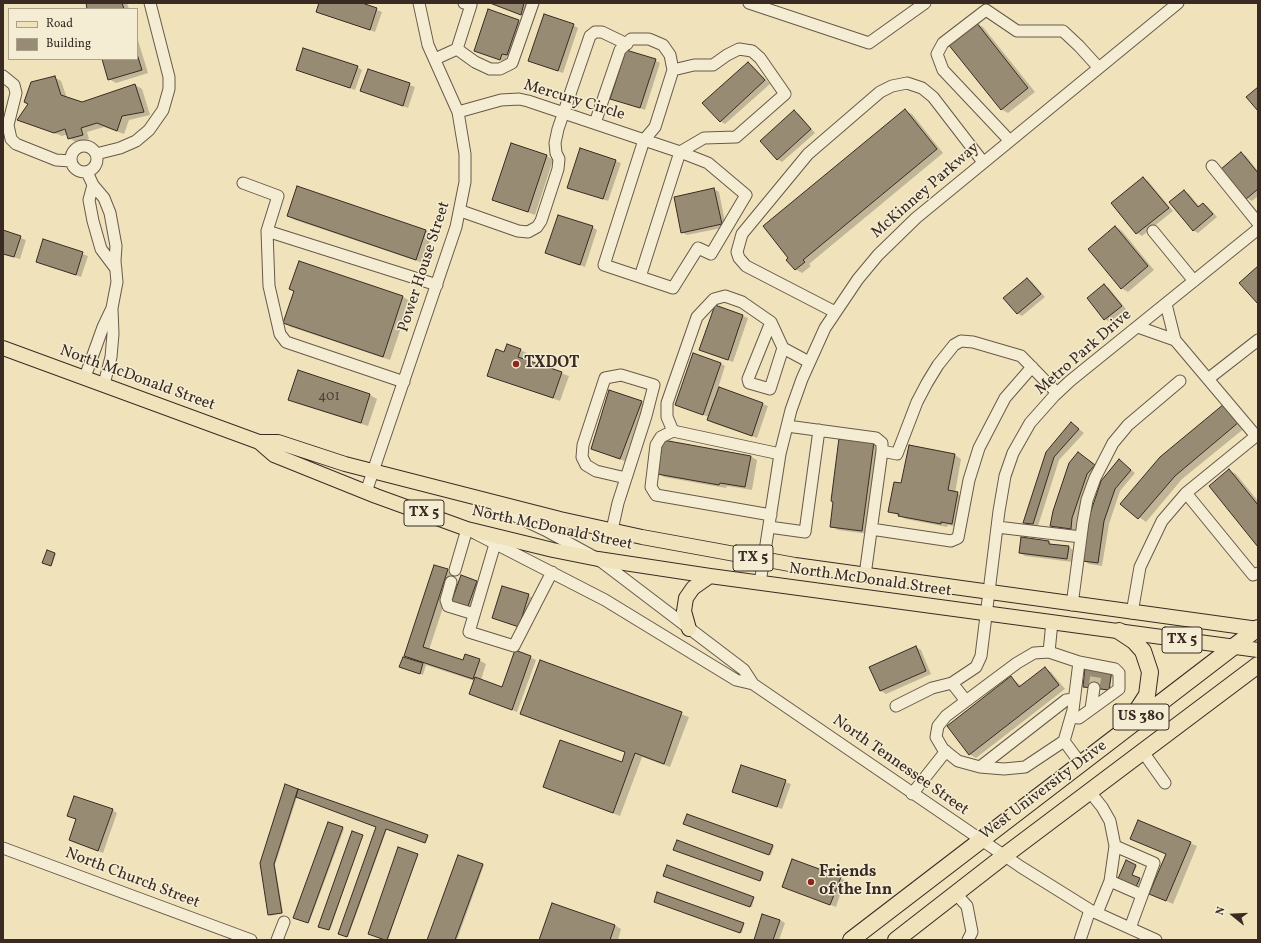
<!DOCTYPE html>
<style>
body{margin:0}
#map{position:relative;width:1261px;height:943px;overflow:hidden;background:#f0e3bc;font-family:Vollkorn,serif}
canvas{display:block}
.frame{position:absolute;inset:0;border:4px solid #392b24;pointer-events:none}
.legend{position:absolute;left:8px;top:8px;width:130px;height:52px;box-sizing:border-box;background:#f5edd3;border:1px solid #aa9f8d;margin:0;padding:5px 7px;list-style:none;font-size:12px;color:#392b24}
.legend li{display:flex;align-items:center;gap:8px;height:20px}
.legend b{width:20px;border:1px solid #aa9f8d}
.north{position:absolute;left:1213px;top:895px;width:40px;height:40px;-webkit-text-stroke:3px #f5edd3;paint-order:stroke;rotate:288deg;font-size:11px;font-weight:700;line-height:16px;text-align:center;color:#392b24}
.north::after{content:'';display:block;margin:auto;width:14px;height:18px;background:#392b24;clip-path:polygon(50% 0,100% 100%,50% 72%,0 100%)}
</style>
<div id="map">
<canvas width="1261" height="943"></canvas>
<div class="frame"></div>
<ul class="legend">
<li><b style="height:5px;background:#f0e3bc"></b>Road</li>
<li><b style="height:11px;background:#988b73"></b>Building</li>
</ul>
<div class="north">N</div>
</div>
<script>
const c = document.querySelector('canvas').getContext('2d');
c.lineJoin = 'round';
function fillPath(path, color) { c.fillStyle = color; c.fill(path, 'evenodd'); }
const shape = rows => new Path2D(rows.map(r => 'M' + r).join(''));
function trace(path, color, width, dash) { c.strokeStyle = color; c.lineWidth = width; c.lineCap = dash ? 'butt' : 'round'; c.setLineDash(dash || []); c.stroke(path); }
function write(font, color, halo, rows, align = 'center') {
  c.font = font + ' Vollkorn,serif'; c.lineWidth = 3; c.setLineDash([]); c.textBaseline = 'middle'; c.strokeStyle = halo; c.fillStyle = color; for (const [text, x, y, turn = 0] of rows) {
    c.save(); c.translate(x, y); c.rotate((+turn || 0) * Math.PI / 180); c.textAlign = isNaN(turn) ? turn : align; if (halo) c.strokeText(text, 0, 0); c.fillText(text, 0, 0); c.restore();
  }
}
fillPath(shape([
 [87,3,127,3,129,9,88,9],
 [320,3,359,3,382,12,375,32,322,14,317,12],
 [530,3,526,17,491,4,491,3],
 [489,10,524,24,512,57,507,56,505,62,475,51],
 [976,23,983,27,1035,92,1008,113,1001,109],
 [573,25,578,28,563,73,529,60],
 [137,37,148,73,116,83,109,79,103,59,137,59],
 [655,60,660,63,645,110,611,98],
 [748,63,753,66,770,84,725,124,720,121],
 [357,67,362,70,355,90,297,70],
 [368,70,415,87,408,108,361,91],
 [54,77,61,81,67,98,82,103,135,85,142,89,150,115,129,120,124,134,104,127,87,132,89,139,76,142,69,138,68,134,62,136,19,119],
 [905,111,912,114,943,153,809,264,811,266,802,273,795,269],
 [794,112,799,114,815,133,782,162,777,159],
 [581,149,621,163,608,201,568,187],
 [1241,153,1246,156,1258,171,1258,196,1252,201,1247,198],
 [547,156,553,160,535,215,493,199],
 [1143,178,1148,181,1173,211,1142,236,1137,233,1113,203],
 [714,189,719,192,726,227,687,235,682,232],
 [1184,191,1189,194,1200,207,1204,204,1208,207,1217,217,1198,233,1193,230],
 [288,216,425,230,432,234,423,263,295,220],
 [592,227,597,230,585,267,546,253],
 [1116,227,1122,231,1154,270,1128,292,1121,288],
 [3,231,26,240,20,259,3,254],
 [44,241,88,256,81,277,37,262],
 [299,262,403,297,410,301,390,360,291,327,284,323,295,291],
 [1028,279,1032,282,1045,297,1022,316,1017,313],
 [1104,285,1109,288,1126,309,1110,322,1105,319,1088,298],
 [743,316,748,318,733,362,705,352],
 [520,350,527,353,525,360,569,376,560,401,488,375,504,353],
 [720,363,725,366,718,388,768,406,757,438,713,423,708,420,709,417,676,405],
 [298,371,370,395,377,399,368,426,296,403,289,399],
 [641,402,648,406,627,462,592,449],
 [1224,405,1246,427,1182,479,1146,522,1121,504],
 [1071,423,1084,433,1059,460,1038,526,1029,525,1024,522,1047,453],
 [874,443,880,447,869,534,838,530,831,526,834,502],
 [955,455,961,459,955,493,964,497,958,527,948,525,947,527,906,519,890,511,902,484],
 [750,456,757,460,752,490,727,486,726,488,664,477,658,473],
 [1083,456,1099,469,1092,476,1077,521,1076,531,1056,528,1051,526],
 [1119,460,1135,473,1120,491,1109,524,1102,566,1089,564,1084,561],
 [1230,471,1236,474,1258,501,1258,545],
 [1049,542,1053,545,1069,547,1073,550,1072,562,1025,556,1020,553],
 [47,551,56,554,52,565,45,563],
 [435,566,454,574,429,650,464,661,479,660,486,664,481,680,503,688,516,651,536,660,517,712,470,694,475,681,426,665,423,675,400,667,412,660,405,656],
 [476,582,479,584,471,609,452,602],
 [503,587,534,598,524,629,493,617],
 [916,647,921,650,931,674,886,694,881,691],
 [540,662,689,717,670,767,642,757,620,816,544,787,622,763,626,753,522,713],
 [1045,668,1051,672,1065,689,976,758,969,754,1011,678,1022,686],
 [1112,672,1110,690,1085,687],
 [742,766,791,784,782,809,738,794],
 [285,786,428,837,426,843,387,829,348,937,339,933,378,827,297,797,275,865,283,913,270,916,261,863],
 [112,810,117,813,103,853,70,840,77,819,73,818],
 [329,823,344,829,309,923,295,917],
 [685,824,773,846,774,846,771,855],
 [362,836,330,930,321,927],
 [1190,843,1197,846,1173,904,1151,894,1167,854],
 [675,850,763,873,764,873,761,881],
 [417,855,388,940,369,933],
 [459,856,484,865,457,940,428,940],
 [1127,861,1137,866,1132,876,1141,880,1137,889],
 [668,866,754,898,752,907,666,876],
 [840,878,845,880,836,907,783,886],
 [658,893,744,924,742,933,656,902],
 [780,920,785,923,779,940,755,940],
 [614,925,621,929,618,940,541,940]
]), '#0003');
const building = shape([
 [86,3,122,3,124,9,87,9,86,3],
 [319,3,362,3,377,8,370,30,316,12,319,3],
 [490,3,524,3,521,15,490,3],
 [488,9,519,20,507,55,502,54,500,60,474,51,488,9],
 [544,14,574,24,558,71,528,61,544,14],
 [976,22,1028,88,1001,110,948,44,976,22],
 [303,48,358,66,350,88,296,70,303,48],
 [626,50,656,59,640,108,610,99,626,50],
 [137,54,142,70,108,80,102,59,137,59,137,54],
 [748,62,765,80,720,122,702,103,748,62],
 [368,69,410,83,403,106,360,91,368,69],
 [55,76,61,95,82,102,135,84,144,112,122,116,117,131,97,123,81,128,83,135,68,139,65,129,54,133,17,120,28,104,24,102,31,82,55,76],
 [1258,87,1258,111,1246,97,1258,87],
 [905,109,937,149,803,260,805,262,795,270,786,260,788,258,763,226,905,109],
 [794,110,811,129,777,160,760,141,794,110],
 [511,143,547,155,528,212,492,200,511,143],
 [580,148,616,160,603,199,567,188,580,148],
 [1241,152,1258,173,1258,189,1246,199,1221,169,1241,152],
 [1143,177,1169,208,1136,234,1111,203,1143,177],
 [297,186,426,230,416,260,287,216,297,186],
 [714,188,722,224,681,233,674,197,714,188],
 [1184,190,1198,207,1203,203,1213,214,1193,231,1169,202,1184,190],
 [558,215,593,226,580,265,545,253,558,215],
 [1115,226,1148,266,1121,289,1088,249,1115,226],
 [3,230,21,236,14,257,3,254,3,230],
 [43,239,83,252,76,275,36,262,43,239],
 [299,261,403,296,383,357,283,323,294,291,289,289,299,261],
 [1258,266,1258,304,1239,283,1258,266],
 [1027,278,1041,294,1017,314,1003,298,1027,278],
 [1104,284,1122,306,1104,320,1087,298,1104,284],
 [715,305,743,315,728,360,699,350,715,305],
 [507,344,521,349,518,357,562,372,553,398,487,376,496,349,504,352,507,344],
 [693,353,721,363,703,415,675,405,693,353],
 [298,370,370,394,361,423,288,400,298,370],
 [719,387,763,403,752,436,707,420,719,387],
 [609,390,642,401,620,459,591,449,609,390],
 [1224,404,1239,422,1175,476,1138,519,1120,504,1160,457,1224,404],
 [1071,422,1079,429,1054,457,1033,524,1023,523,1046,452,1071,422],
 [839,438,874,442,862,531,830,527,833,502,831,501,839,438],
 [663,440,751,456,745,487,720,483,719,485,657,474,663,440],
 [909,445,955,454,948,490,958,492,952,524,941,522,941,524,898,516,899,514,888,512,894,482,901,483,909,445],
 [1078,452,1095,465,1087,474,1072,518,1071,529,1050,526,1053,511,1069,463,1078,452],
 [1119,459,1131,470,1115,489,1104,521,1098,563,1083,561,1089,517,1101,481,1119,459],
 [1229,469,1258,505,1258,547,1209,486,1229,469],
 [1021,537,1049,541,1049,544,1069,546,1067,559,1019,553,1021,537],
 [47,550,55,553,51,566,42,563,47,550],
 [434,565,448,569,423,647,463,660,465,654,480,659,473,679,404,656,434,565],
 [461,575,477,581,467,609,451,603,461,575],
 [502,586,529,594,519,627,492,618,502,586],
 [916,646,926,671,880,691,869,667,916,646],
 [515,650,531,656,512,710,469,694,475,677,502,687,515,650],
 [403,657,423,663,420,674,399,667,403,657],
 [540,660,682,712,664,764,635,753,613,813,543,787,560,740,622,762,625,752,520,714,540,660],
 [1045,667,1059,685,969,755,947,726,1011,676,1019,687,1045,667],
 [1085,667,1112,670,1109,690,1083,687,1085,667],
 [741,765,786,780,777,807,732,792,741,765],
 [285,784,298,789,274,864,282,913,268,915,260,863,285,784],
 [298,789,428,835,425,843,386,829,347,937,338,934,376,827,296,797,298,789],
 [74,796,113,809,98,851,69,840,76,819,67,816,74,796],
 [687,814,773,845,769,855,683,824,687,814],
 [1138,820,1191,842,1166,901,1149,894,1166,854,1130,839,1138,820],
 [328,822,343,827,308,923,293,918,328,822],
 [352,831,363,835,329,930,318,927,352,831],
 [677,840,763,872,760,881,673,850,677,840],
 [398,847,418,854,387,940,385,940,368,934,398,847],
 [458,855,483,864,455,940,427,940,458,855],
 [792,859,841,877,830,905,782,887,792,859],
 [1126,860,1136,865,1132,875,1140,878,1135,889,1117,881,1126,860],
 [667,865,754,897,750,907,663,876,667,865],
 [657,892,744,923,740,933,654,902,657,892],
 [552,903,615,925,610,940,539,940,552,903],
 [762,914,780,920,773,940,754,940,762,914]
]);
fillPath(building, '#988b73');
trace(building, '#392b24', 1);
trace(shape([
 [1094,688,1097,668]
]), '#cbbe9e', 11, [11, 5.5]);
const minor = shape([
 [749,3,869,43,925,3],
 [457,49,475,62,490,69,500,69,512,63,533,3],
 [435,59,457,49,471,5,464,3],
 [3,76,14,85,16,93,8,125,11,139,16,144,56,160,71,161],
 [458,112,501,100,519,99,528,101,680,152,708,163,746,195,711,254,698,248,673,288,640,277],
 [595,123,620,50,631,39,649,39,663,45,670,55,673,70,655,127,644,140,604,265,640,277,680,152,704,138,736,137,785,94,760,58,752,51,739,49,727,55,713,65,694,65,673,70],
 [1010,141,943,70,937,54,943,43,986,10,1017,31,1063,31,1079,46,1099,68],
 '71 159a13 13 0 1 1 26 0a13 13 0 1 1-26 0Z',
 [96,154,120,148,136,141,149,130,163,110,169,89,169,77,150,3],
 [1212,166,1258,223],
 [243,183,278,196,267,231,269,286,280,334,286,342,404,382],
 [93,185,89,200,93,221,101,249,116,269],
 [461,211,518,231,528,232,537,227,541,221,558,169,559,159,556,153,555,143,558,129,590,36,595,32,602,32,627,44],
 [267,231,437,285],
 [1153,231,1194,281],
 [835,312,746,266,739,258,737,252,742,234,808,154,880,92,892,86,907,83,922,88,933,97,983,162],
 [771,322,748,379,749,383,770,389,783,348],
 [1138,327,1175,340],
 [85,377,103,327,112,308,117,282,115,261,116,246,110,213,104,198,93,185,87,172],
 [1208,379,1258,340],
 [104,384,111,357,113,334,112,309],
 [787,426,876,438,882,443,882,451],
 [673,431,661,437,656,445,651,487,656,495,771,515],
 [780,454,673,431,667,417,667,403,697,317,714,299,725,296,742,302,771,322,783,348,809,362],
 [366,492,456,227,465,182,465,154,458,112,428,45,419,3],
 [1186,493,1253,575,1258,573],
 [496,507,545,530,598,559,744,670,753,684,1021,867,1090,910,1156,940],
 [769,527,805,532,819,430],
 [997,527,1081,537],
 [871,529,951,541,958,538,969,480,979,448,1005,398,1032,367],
 [612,530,618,503,646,416,654,385,621,375,605,378,583,445,582,457,586,465,596,471,626,478],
 [495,544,469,632,514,646,552,572],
 [455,570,467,529,605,600,736,680,753,684],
 [865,575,882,451,897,454,917,402,927,383,938,365,954,345,961,341,973,342,1021,356,1057,393],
 [451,582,446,600,448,606,474,614],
 [760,583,780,454,791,410,802,379,825,328,858,279,878,255,916,218,1178,3],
 [1072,605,1083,522,1087,500,1095,478,1113,443,1128,425,1180,381],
 [1132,613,1140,567,1162,521,1186,493,1256,436,1175,340,1166,304],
 [1049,652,1052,622],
 [952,683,966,701],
 [896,706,932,688,952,683,976,667,981,656,999,511,1005,476,1013,453,1030,423,1054,396,1070,381,1258,229],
 [1091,709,1094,688],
 [1071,717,1079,718,1119,689,1119,673,1115,669,1079,662],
 [1064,741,1025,767,1004,769,980,767,958,761,943,749,936,737,938,726,946,716,1017,663,1034,653,1049,652,1079,662,1073,710,1064,741,1081,764],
 [1143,752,1165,783],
 [980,767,1066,700,1074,699],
 [1090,792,1102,807,1110,821,1115,846,1110,881,1097,913],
 [912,794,946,751],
 [1115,846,1154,863,1130,928],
 [3,848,251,940],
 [1110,881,1142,895],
 [956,894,967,906,972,932,968,940],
 [277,940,284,922],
 [1080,940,1090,910]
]);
const major = shape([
 [3,348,259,442,278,442,345,464,560,519,642,537,795,565,1258,629],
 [259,442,274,455,376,496,467,529,553,550,598,559,710,576,1258,650],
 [689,629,684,611,686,598,693,588,710,576]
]);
const highway = shape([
 [1119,631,1134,641,1143,651,1150,672,1147,695,1132,718],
 [851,940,1258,628],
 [896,940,1004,856,1258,665]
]);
trace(minor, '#67594a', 13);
trace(major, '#392b24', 16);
trace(highway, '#392b24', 18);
trace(minor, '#f5edd3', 11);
trace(major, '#f0e3bc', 14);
trace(highway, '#f0e3bc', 16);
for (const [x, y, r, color] of [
 [516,364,4,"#8f2418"],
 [811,882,4,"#8f2418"]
]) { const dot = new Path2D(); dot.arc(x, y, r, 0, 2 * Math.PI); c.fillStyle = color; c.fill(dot); trace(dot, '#f5edd3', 1.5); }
write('14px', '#514338', null, [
 ["401",329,397]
]);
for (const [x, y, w] of [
 [424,513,40],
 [753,558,40],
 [1182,640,40],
 [1141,717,56]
]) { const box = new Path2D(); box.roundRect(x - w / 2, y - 13, w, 26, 3); c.fillStyle = '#f5edd3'; c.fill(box); trace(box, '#392b24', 1); }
write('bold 15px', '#392b24', null, [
 ["TX 5",424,513],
 ["TX 5",753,558],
 ["TX 5",1182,640],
 ["US 380",1141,717]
]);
write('16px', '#392b24', '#f5edd3', [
 ["Mercury Circle",574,101,17],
 ["McKinney Parkway",926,191,-41],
 ["Power House Street",425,267,-72],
 ["Metro Park Drive",1084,353,-41],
 ["North McDonald Street",137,379,20],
 ["North McDonald Street",552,529,12],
 ["North McDonald Street",870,581,8],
 ["North Tennessee Street",900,766,35],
 ["West University Drive",1044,791,-37],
 ["North Church Street",132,879,21]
]);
write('bold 16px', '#392b24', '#f5edd3', [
 ["TXDOT",524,364],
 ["Friends",819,873],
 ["of the Inn",819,891]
], 'left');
</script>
